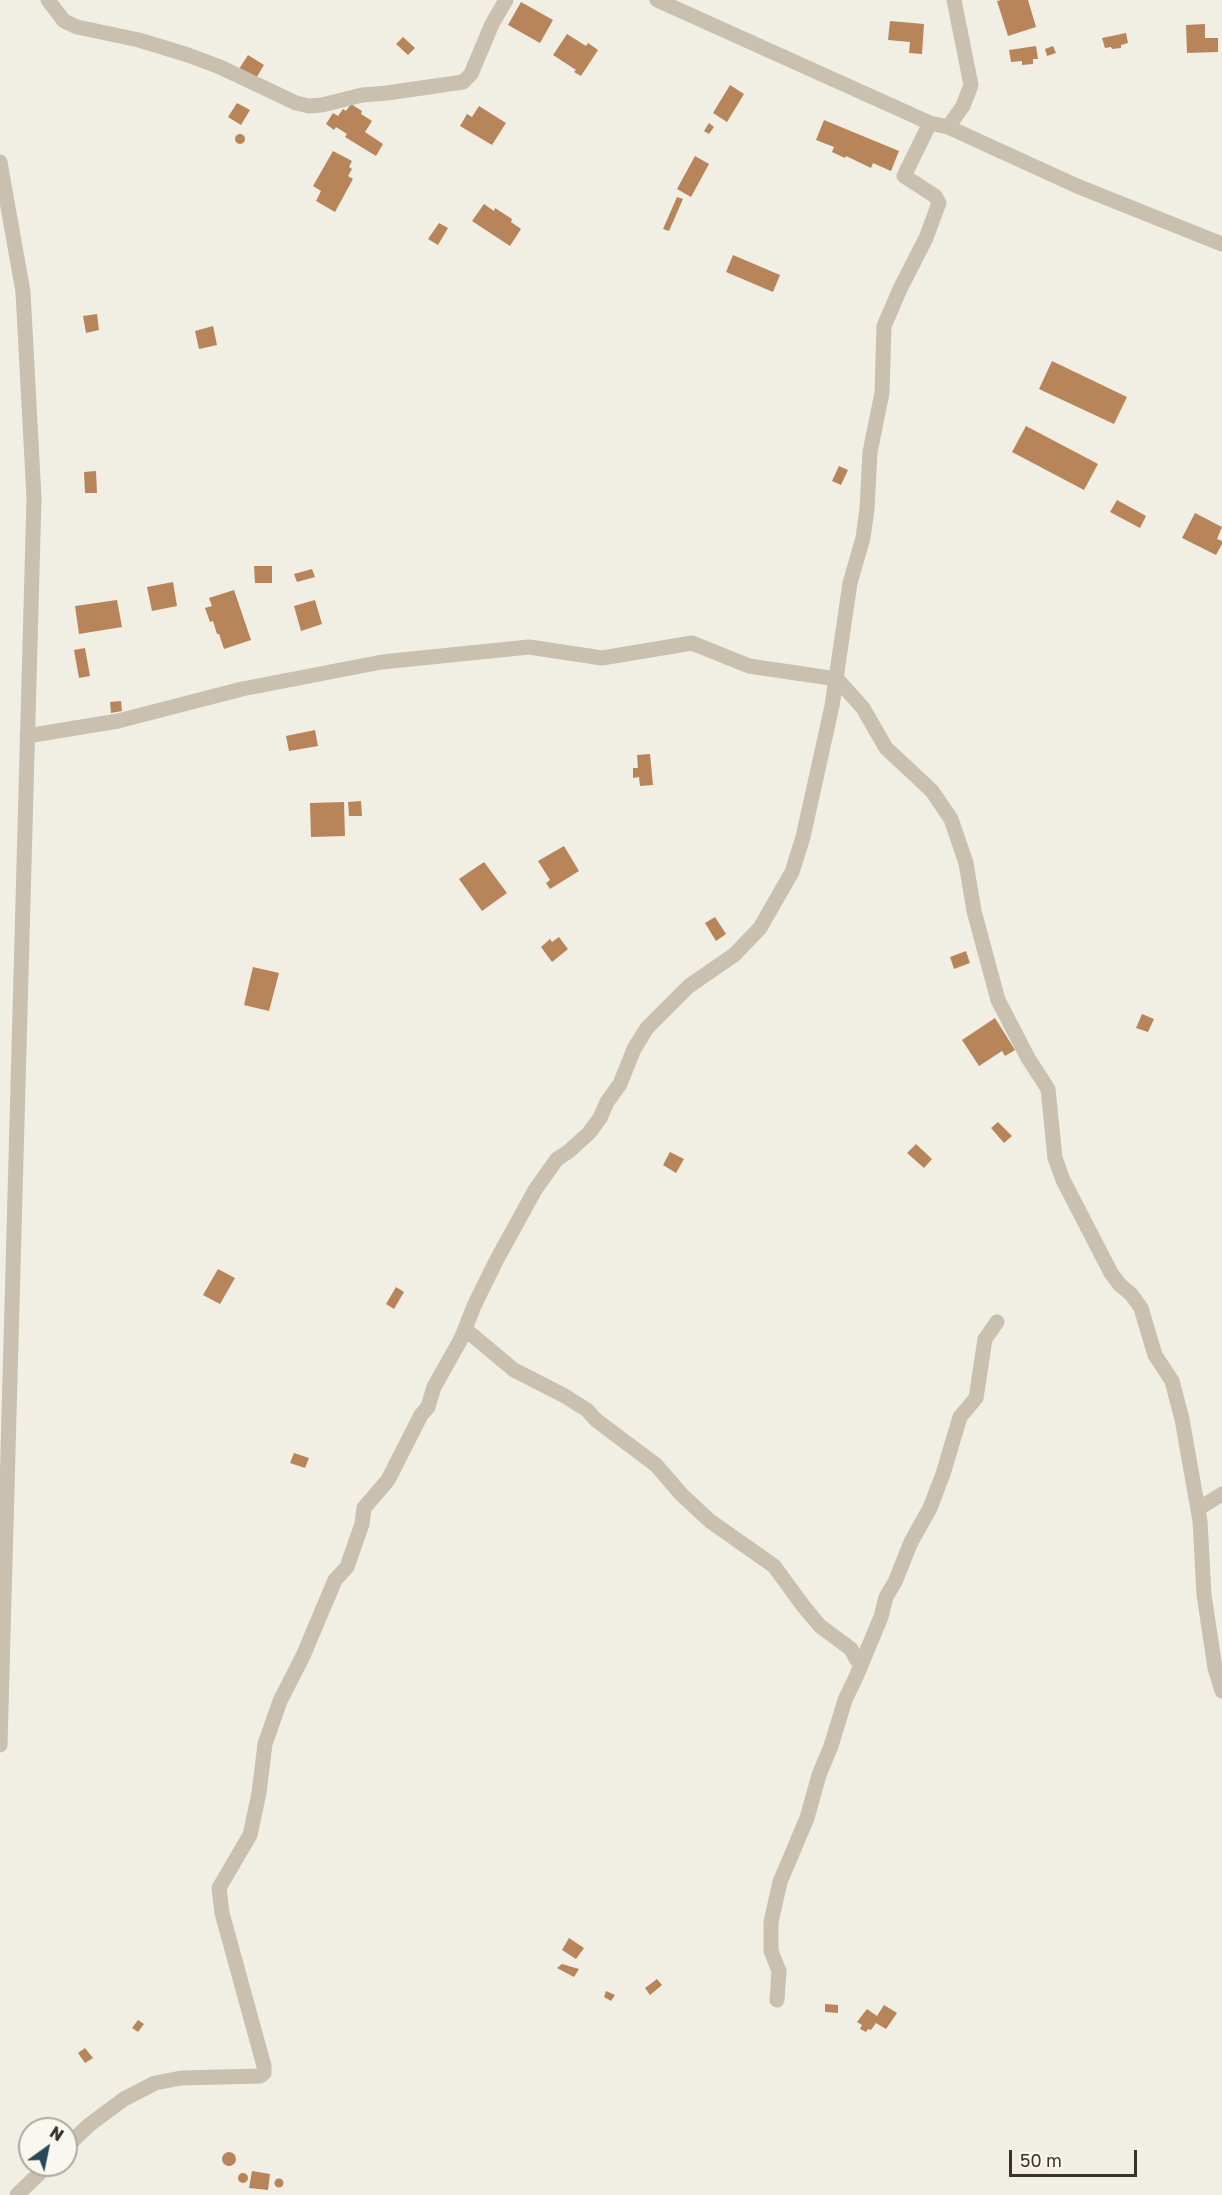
<!DOCTYPE html>
<style>
body{margin:0}
#map{position:relative;width:1222px;height:2195px;overflow:hidden;background:#f1eee3;font-family:"Golos Text",sans-serif}
canvas{display:block}
.north{position:absolute;left:18px;top:2117px;width:60px;height:60px;box-sizing:border-box;background:#f9f7ef;border:2px solid #aca9a1;border-radius:50%;rotate:33deg;font-size:16px;font-weight:700;line-height:24px;text-align:center;color:#39332d}
.north::after{content:'';display:block;margin:auto;width:21px;height:27px;background:#274956;clip-path:polygon(50% 0,100% 100%,50% 72%,0 100%)}
.scale{position:absolute;left:1009px;top:2150px;width:128px;height:27px;box-sizing:border-box;border:3px solid #39332d;border-top:0;padding-left:8px;font-size:18px;line-height:21px;white-space:nowrap;color:#39332d;-webkit-text-stroke:4px #f9f7ef;paint-order:stroke}
</style>
<div id="map">
<canvas width="1222" height="2195"></canvas>
<div class="north">N</div>
<div class="scale">50 m</div>
</div>
<script>
const c = document.querySelector('canvas').getContext('2d');
c.lineJoin = 'round';
function fillPath(path, color) { c.fillStyle = color; c.fill(path, 'evenodd'); }
const shape = rows => new Path2D(rows.map(r => 'M' + r).join(''));
function trace(path, color, width, dash) { c.strokeStyle = color; c.lineWidth = width; c.lineCap = dash ? 'butt' : 'round'; c.setLineDash(dash || []); c.stroke(path); }
fillPath(shape([
 [1001,0,1028,0,1036,27,1008,36,997,1],
 [521,2,553,20,540,43,508,25],
 [890,21,924,24,922,54,909,53,910,42,888,40],
 [1205,24,1205,38,1218,38,1218,52,1187,53,1186,25],
 [1126,33,1128,43,1121,45,1121,48,1112,49,1111,47,1105,48,1102,38],
 [567,34,586,46,588,43,598,50,581,76,574,72,576,70,553,55],
 [403,37,415,48,408,55,396,44],
 [1036,46,1038,59,1033,59,1033,64,1022,65,1022,61,1011,62,1009,50],
 [1053,46,1056,53,1047,56,1045,49],
 [248,55,264,65,255,80,239,69],
 [730,85,744,94,727,122,713,113],
 [237,103,250,110,241,125,228,117],
 [351,104,362,111,361,114,372,121,365,132,383,144,376,156,345,137,347,134,336,127,334,130,326,124,333,113,338,116,343,109,346,111],
 [479,106,506,123,492,145,460,126,467,114,472,117],
 [824,120,899,151,891,171,873,163,871,168,846,156,845,158,832,152,834,147,816,140],
 [709,123,714,127,709,134,704,131],
 '235 139a5 5 0 1 1 10 0a5 5 0 1 1-10 0Z',
 [333,151,352,161,349,167,352,169,348,176,353,179,335,212,316,201,321,191,313,186],
 [695,156,709,164,691,197,677,189],
 [677,197,683,199,669,231,663,229],
 [484,204,494,211,495,208,512,219,511,222,521,229,510,246,472,221],
 [439,223,448,228,438,245,428,239],
 [733,255,780,275,773,292,726,272],
 [97,314,99,330,86,333,83,316],
 [213,326,217,345,199,349,195,331],
 [1052,361,1127,397,1114,424,1039,389],
 [1026,426,1098,464,1084,490,1012,452],
 [839,466,848,470,841,485,832,481],
 [96,471,97,493,85,493,84,472],
 [1117,500,1146,516,1140,528,1110,512],
 [1195,513,1222,527,1217,539,1222,541,1222,544,1216,555,1182,538],
 [254,566,272,566,272,583,255,583],
 [312,569,315,577,297,582,294,574],
 [173,582,177,606,152,611,147,587],
 [234,590,251,640,224,649,219,634,217,634,213,621,210,622,205,608,212,606,209,598],
 [117,600,122,627,79,634,75,606],
 [315,600,322,624,301,631,294,606],
 [85,648,90,676,79,678,74,650],
 [121,701,122,711,111,713,110,702],
 [315,730,318,746,289,751,286,736],
 [650,754,653,785,640,786,639,777,633,778,633,768,638,768,637,755],
 [361,801,362,816,349,816,348,802],
 [344,802,345,836,311,837,310,803],
 [564,846,579,871,550,889,546,883,550,880,538,861],
 [484,862,507,893,482,911,459,879],
 [715,917,726,934,716,941,705,923],
 [559,937,568,949,552,962,541,947,550,939,552,942],
 [966,951,970,963,954,969,950,957],
 [253,967,279,973,269,1011,244,1005],
 [1142,1014,1154,1019,1148,1032,1136,1028],
 [995,1018,1015,1050,1005,1056,1002,1051,979,1066,962,1040],
 [998,1122,1012,1136,1004,1143,991,1128],
 [916,1144,932,1159,924,1168,907,1153],
 [670,1152,684,1159,676,1173,663,1165],
 [218,1269,235,1278,220,1304,203,1295],
 [396,1287,404,1292,394,1309,386,1304],
 [294,1453,309,1458,305,1468,290,1463],
 [569,1938,584,1948,576,1959,562,1950],
 [562,1964,579,1969,574,1977,557,1968],
 [657,1979,662,1985,650,1995,645,1988],
 [606,1991,615,1995,611,2001,604,1997],
 [825,2004,838,2005,838,2013,825,2012],
 [884,2005,897,2013,886,2029,876,2023,871,2030,868,2029,866,2032,860,2029,862,2025,857,2022,867,2009,877,2016],
 [138,2020,144,2024,138,2032,132,2028],
 [85,2048,93,2058,85,2063,78,2053],
 '222 2159a7 7 0 1 1 14 0a7 7 0 1 1-14 0Z',
 [252,2171,270,2174,268,2190,249,2188],
 '238 2178a5 5 0 1 1 10 0a5 5 0 1 1-10 0Z',
 '274.5 2183a4.5 4.5 0 1 1 9 0a4.5 4.5 0 1 1-9 0Z'
]), '#b8855a');
trace(shape([
 [48,0,64,21,77,27,139,40,188,55,220,67,296,103,309,106,322,105,362,95,387,93,463,82,471,74,492,24,506,0],
 [657,0,930,123,948,127,963,106,971,85,954,0],
 [948,127,1077,186,1222,244],
 [0,162,23,292,34,498,0,1745],
 [27,736,118,721,242,689,382,662,529,647,602,658,692,643,749,666,837,679,863,708,886,748,932,791,951,819,966,863,974,911,998,1000,1028,1058,1048,1089,1055,1158,1063,1180,1111,1273,1120,1285,1131,1294,1141,1308,1155,1355,1172,1381,1182,1419,1200,1521,1204,1595,1215,1668,1222,1691],
 [465,1329,514,1370,565,1396,587,1410,596,1420,656,1465,682,1495,710,1521,774,1566,804,1607,820,1626,851,1649,856,1659,861,1664],
 [1198,1509,1222,1494],
 [777,2000,779,1971,771,1951,771,1922,780,1882,807,1818,819,1775,831,1746,845,1700,856,1677,881,1617,886,1597,895,1582,911,1542,930,1508,943,1474,960,1417,976,1398,985,1339,997,1322],
 [66,2147,89,2125,124,2099,155,2083,181,2078,260,2076,264,2073,264,2066,222,1913,219,1888,250,1835,259,1793,265,1744,280,1701,303,1656,335,1580,347,1567,362,1524,364,1508,388,1480,421,1415,428,1407,434,1387,461,1339,474,1306,496,1261,535,1190,557,1159,568,1152,589,1133,600,1118,607,1102,620,1084,634,1049,647,1028,689,986,734,955,760,928,792,872,803,837,832,706,850,583,863,538,867,509,870,452,882,393,884,326,900,289,926,238,939,203,935,196,904,176,930,123],
 [17,2195,48,2165]
]), '#c9c0b0', 15);
</script>
